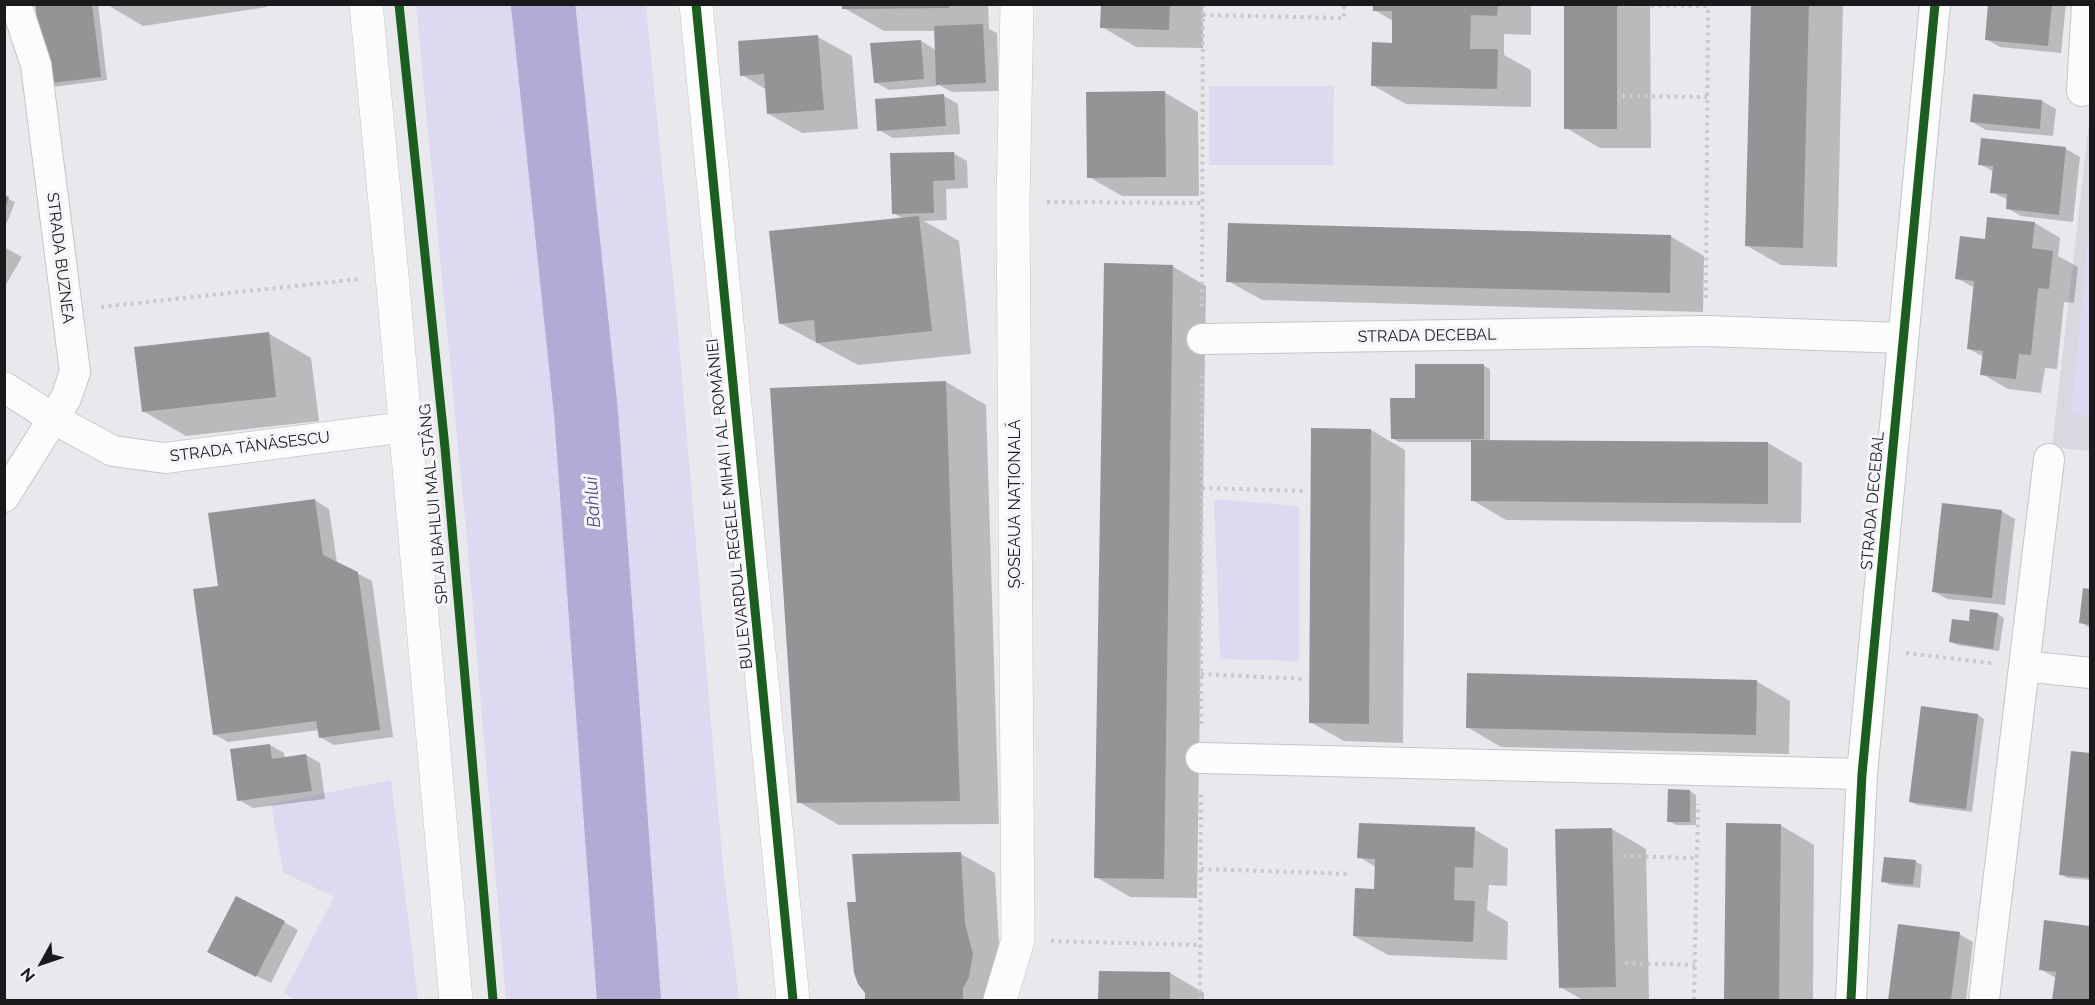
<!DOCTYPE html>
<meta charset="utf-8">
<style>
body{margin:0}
#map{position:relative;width:2095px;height:1005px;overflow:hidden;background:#e9e8ec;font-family:Raleway,sans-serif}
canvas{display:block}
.frame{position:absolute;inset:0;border:6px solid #1a191b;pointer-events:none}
.north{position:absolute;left:12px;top:933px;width:60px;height:60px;-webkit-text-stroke:4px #f5f5fa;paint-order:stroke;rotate:230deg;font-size:16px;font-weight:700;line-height:24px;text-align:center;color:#1a191b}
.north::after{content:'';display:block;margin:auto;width:21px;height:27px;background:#1a191b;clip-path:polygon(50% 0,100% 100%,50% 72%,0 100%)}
</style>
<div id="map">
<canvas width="2095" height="1005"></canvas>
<div class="frame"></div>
<div class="north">N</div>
</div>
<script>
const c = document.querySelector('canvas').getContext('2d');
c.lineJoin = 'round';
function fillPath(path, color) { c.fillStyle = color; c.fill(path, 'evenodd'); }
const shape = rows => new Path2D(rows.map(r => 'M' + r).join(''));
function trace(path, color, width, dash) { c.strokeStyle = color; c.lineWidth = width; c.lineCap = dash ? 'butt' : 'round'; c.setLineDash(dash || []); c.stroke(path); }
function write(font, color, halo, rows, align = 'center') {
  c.font = font + ' Raleway,sans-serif'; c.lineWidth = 6; c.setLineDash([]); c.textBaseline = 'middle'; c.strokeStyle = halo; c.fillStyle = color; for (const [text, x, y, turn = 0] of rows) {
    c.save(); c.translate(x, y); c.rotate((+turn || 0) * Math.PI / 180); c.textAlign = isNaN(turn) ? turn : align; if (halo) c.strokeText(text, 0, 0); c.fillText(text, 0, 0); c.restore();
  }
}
fillPath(shape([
 [2089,122,2090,122,2090,451,2052,447]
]), '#d9d8e1');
fillPath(shape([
 [416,5,646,5,677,319,723,865,739,1000,506,1000,469,562],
 [1209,86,1334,86,1333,165,1209,165],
 [2090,217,2090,416,2071,413],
 [1214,499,1299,506,1299,661,1220,659],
 [391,780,418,1000,296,1000,284,993,334,897,283,872,271,804]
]), '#dcd9f0');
fillPath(shape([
 [36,4,98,4,107,80,53,87],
 [106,4,267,4,267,7,143,26],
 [844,4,988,4,989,29,997,33,999,91,952,92,937,84,937,86,889,90,875,82,921,41,936,50,935,31,884,31,844,8],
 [1102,4,1203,4,1203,48,1136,47,1102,27],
 [1374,4,1531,4,1531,35,1504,34,1504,55,1531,70,1531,107,1406,104,1372,85,1393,44,1393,21,1374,10],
 [1565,4,1650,4,1651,148,1600,148,1566,128],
 [1753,4,1843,4,1837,267,1781,265,1747,246],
 [1989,4,2066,4,2061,53,2000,47,1986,39],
 [818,37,852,56,858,129,802,133,769,114,767,90,742,75],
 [1164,92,1198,112,1199,196,1122,196,1089,177],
 [944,96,958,104,960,134,893,138,879,130],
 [2042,101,2056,109,2053,136,1986,130,1972,122],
 [2066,149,2080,157,2073,222,2021,216,2007,208,2008,200,1992,192,1994,172,1980,164],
 [953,153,967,161,968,188,946,189,947,220,924,221,959,241,971,354,858,365,780,323,904,219,893,213],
 [4,197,15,202,6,225,4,224],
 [2035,223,2060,238,2058,256,2078,267,2074,303,2064,302,2057,369,2045,368,2041,393,2008,389,1982,374,1984,357,1969,349,1975,288,1956,278,1986,241],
 [1670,236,1704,256,1703,312,1262,300,1228,281],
 [4,247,22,257,4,288],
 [1172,266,1206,286,1197,898,1130,897,1096,877],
 [268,333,311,358,319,421,186,436,143,411],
 [1484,366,1490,369,1490,441,1768,443,1802,463,1801,523,1506,520,1472,500,1472,442,1399,442,1392,438,1417,399],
 [946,382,986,405,999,824,839,825,799,802],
 [1371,430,1405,450,1403,743,1344,741,1310,722],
 [315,500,329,509,337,563,372,581,393,737,334,745,320,737,319,730,228,742,214,734],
 [2001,511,2015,519,2005,605,1947,599,1933,591],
 [2085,589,2090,590,2090,628,2080,622],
 [1998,614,2004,618,1999,651,1957,645,1950,641],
 [1756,681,1790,701,1789,754,1501,747,1467,727],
 [1922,708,1978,715,1984,719,1972,812,1917,805,1910,801],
 [270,745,284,753,285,758,306,755,320,763,325,799,253,808,239,800],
 [2072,753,2090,754,2090,880,2067,878,2061,874],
 [1690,791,1696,795,1696,825,1676,825,1669,821],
 [1728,824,1780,825,1814,845,1813,1000,1726,1000],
 [1474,829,1508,849,1507,886,1489,885,1487,910,1508,922,1507,960,1388,955,1354,936,1375,890,1376,867,1359,857],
 [1612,829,1646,849,1649,1000,1583,1000,1560,987],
 [961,854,995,873,999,944,1006,974,1000,1000,866,1000,858,903],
 [1915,861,1922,865,1920,888,1890,885,1883,881],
 [284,922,298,930,271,983,222,959],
 [2046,922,2090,927,2090,1000,2054,1000,2056,978,2040,969],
 [1899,926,1959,934,1973,942,1966,1000,1890,1000],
 [1100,972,1170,973,1204,993,1204,1000,1100,1000]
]), '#0003');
trace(shape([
 [543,4,586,413,629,1000]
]), '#b3abd6', 64);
fillPath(shape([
 [35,4,92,4,101,77,45,84],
 [842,4,949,4,949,8,842,9],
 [1101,4,1170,4,1169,30,1100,28],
 [1373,4,1498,4,1497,16,1471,15,1470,49,1498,49,1497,89,1371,86,1372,42,1392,43,1392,11,1373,11],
 [1564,4,1617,4,1617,129,1564,129],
 [1751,4,1809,4,1803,248,1745,246],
 [1988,4,2052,4,2048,46,1985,40],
 [983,24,986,83,936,85,934,26],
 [818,35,824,110,767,114,764,74,740,76,738,41],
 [921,40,924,79,874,83,870,43],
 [1165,91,1166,177,1087,178,1086,92],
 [944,94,946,126,877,131,875,99],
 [1973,94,2042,100,2040,129,1970,122],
 [1981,138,2066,147,2059,215,2006,209,2007,194,1990,193,1993,166,1978,165],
 [954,152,955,180,933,181,934,213,892,214,890,153],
 [4,195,9,197,5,209,4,209],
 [919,216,932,331,816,343,814,320,779,324,769,231],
 [1987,217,2035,222,2032,248,2053,251,2049,289,2038,288,2031,355,2019,354,2016,379,1980,375,1983,351,1967,349,1974,281,1955,279,1960,236,1985,239],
 [1228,223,1671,235,1670,293,1226,282],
 [1104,263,1173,265,1164,879,1094,878],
 [269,332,276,397,142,412,134,347],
 [1415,364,1484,364,1484,439,1391,439,1390,398,1415,398],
 [946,381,960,801,797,803,770,388],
 [1311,428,1371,429,1369,724,1309,723],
 [1471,440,1768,442,1768,504,1471,501],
 [315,499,323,555,358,572,380,730,319,738,316,721,213,735,193,589,218,586,208,513],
 [1942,503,2002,510,1992,598,1932,592],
 [2083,588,2090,589,2090,625,2079,623],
 [1970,609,1998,613,1993,649,1949,642,1952,619,1969,621],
 [1467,673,1757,680,1756,735,1466,728],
 [1921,706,1978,714,1966,809,1909,802],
 [270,744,272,759,306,754,312,791,237,801,230,749],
 [2071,751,2090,753,2090,878,2059,875],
 [1668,789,1690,790,1690,822,1667,822],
 [1359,823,1475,827,1473,868,1455,867,1454,900,1475,901,1473,942,1353,936,1355,888,1374,889,1375,859,1357,858],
 [1726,823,1781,824,1779,1000,1724,1000],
 [1612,828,1616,987,1559,988,1555,829],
 [961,852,965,923,973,954,969,977,963,988,963,1000,865,1000,865,993,858,984,854,973,847,902,856,902,852,854],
 [1884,857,1916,860,1913,885,1881,882],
 [236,896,285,921,256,977,207,952],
 [2044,920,2090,926,2090,1000,2052,1000,2056,972,2039,970],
 [1898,924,1960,932,1951,1000,1888,1000],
 [1099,971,1170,972,1170,1000,1098,1000]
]), '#949497');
const street = shape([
 [2082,91,2087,4],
 [1202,339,1706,331,1903,338],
 [4,387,54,419,113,451,165,458,405,427],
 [4,497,66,398,75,372,36,65,16,4],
 [2024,666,2090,673],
 [1201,758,1862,774],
 [1851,1000,1862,774,1935,4],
 [1984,1000,2049,459]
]);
const secondary = shape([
 [366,4,392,275,456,1000],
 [696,4,793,1000],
 [1000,1000,1018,940,1013,202,1017,4]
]);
trace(street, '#c6c5c8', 32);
trace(secondary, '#c6c5c8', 34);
trace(shape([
 [1621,5,1708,6],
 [1203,15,1344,18,1344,4],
 [1622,96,1707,97],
 [1047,202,1203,203],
 [1706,298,1708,4],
 [101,307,359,279],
 [1202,307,1203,4],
 [1202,488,1303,491],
 [1906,653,1991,663],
 [1201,674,1305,679],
 [1201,724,1202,371],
 [1623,856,1697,858],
 [1201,869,1350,874],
 [1051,941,1200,945],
 [1625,963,1695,965],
 [1200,1000,1201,791],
 [1694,1000,1698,804]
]), '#c9c9c9', 4, [3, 4.5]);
trace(street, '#fcfcfc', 30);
trace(secondary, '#fcfcfc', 33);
trace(shape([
 [399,4,445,448,493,1000],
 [696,4,793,1000],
 [1851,1000,1862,774,1935,4]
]), '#1b5e20', 9);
write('16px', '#1a191b', '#f5f5fa', [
 ["STRADA BUZNEA",60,258,83],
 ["STRADA DECEBAL",1427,336,-1],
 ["STRADA TĂNĂSESCU",250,447,-7],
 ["STRADA DECEBAL",1873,501,-85],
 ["SPLAI BAHLUI MAL STÂNG",434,504,-95],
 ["BULEVARDUL REGELE MIHAI I AL ROMÂNIEI",730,504,-96],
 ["ȘOSEAUA NAȚIONALĂ",1015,504,-90]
]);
write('italic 18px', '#594892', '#f5f5fa', [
 ["Bahlui",593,502,-94]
]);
</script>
